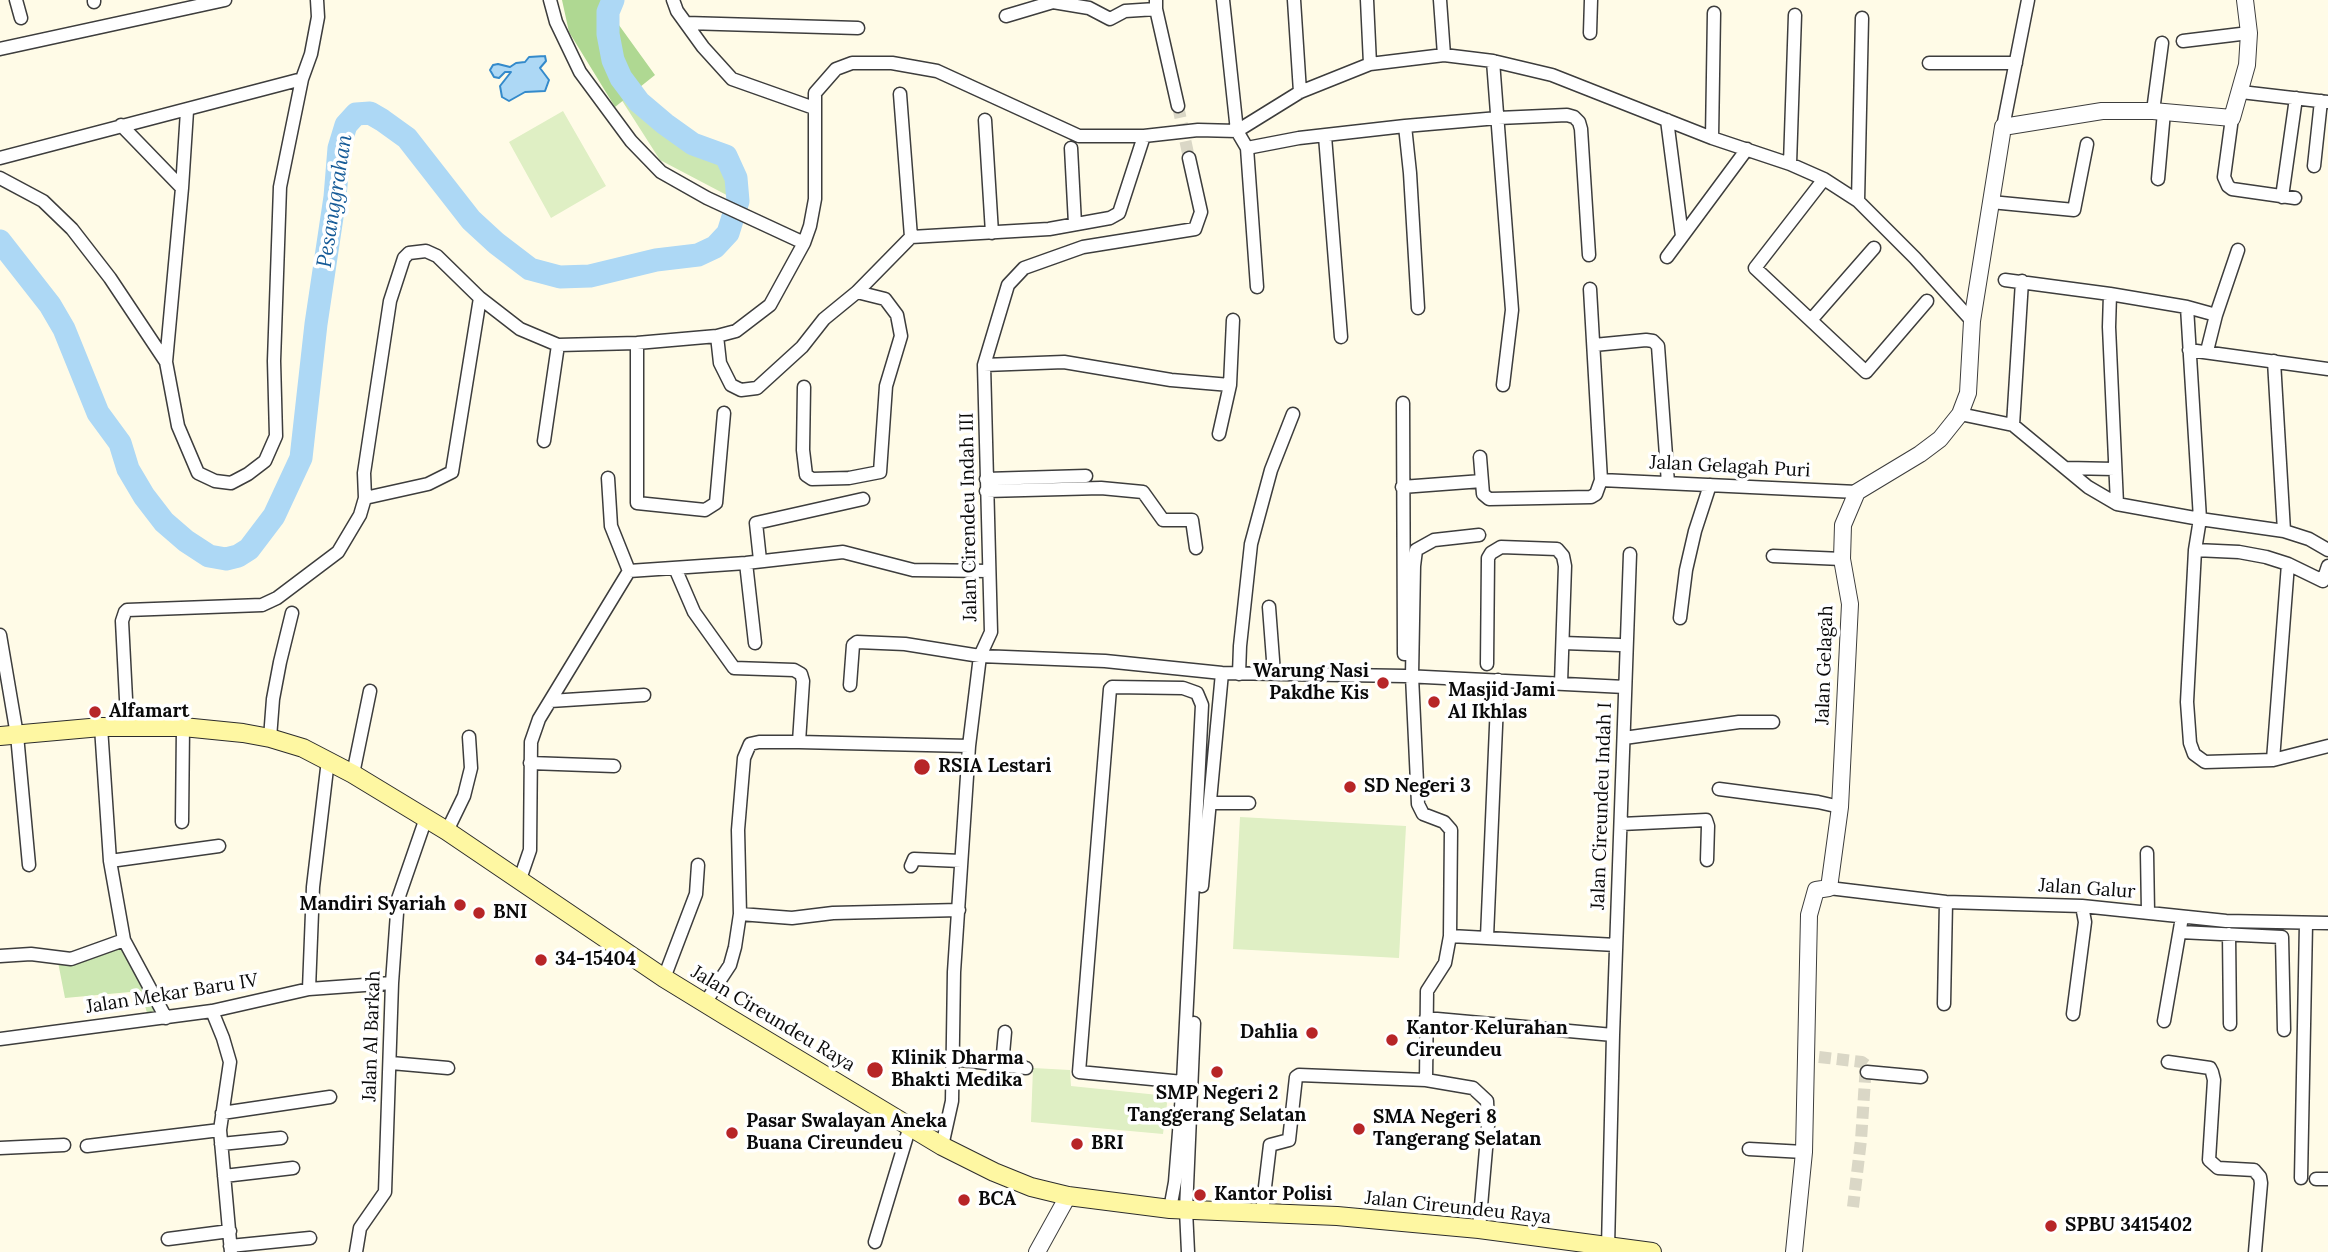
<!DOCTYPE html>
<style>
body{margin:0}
canvas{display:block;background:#fffbe7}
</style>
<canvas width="2328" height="1252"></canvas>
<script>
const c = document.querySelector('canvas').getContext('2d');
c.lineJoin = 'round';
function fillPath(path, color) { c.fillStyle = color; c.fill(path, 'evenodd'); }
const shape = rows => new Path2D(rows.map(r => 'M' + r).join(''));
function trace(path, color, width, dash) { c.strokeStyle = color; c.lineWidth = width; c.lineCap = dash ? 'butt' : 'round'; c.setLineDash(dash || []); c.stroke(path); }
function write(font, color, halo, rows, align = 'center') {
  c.font = font + ' Lora,serif'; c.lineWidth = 7; c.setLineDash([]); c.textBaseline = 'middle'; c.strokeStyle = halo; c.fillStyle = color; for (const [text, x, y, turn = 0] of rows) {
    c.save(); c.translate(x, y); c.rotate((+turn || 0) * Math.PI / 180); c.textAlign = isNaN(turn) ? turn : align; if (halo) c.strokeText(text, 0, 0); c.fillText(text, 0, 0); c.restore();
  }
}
fillPath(shape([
 [573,24,639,102,693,144,726,156,736,178,738,201,660,160],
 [120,941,156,1011,147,1013,141,991,65,998,57,957]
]), '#cce7b2');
fillPath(shape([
 [562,0,618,0,616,21,655,75,615,107,569,32]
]), '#afd892');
fillPath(shape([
 [563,111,606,186,551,218,509,142],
 [1240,817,1406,826,1399,958,1233,949],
 [1033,1068,1070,1070,1071,1086,1168,1096,1163,1134,1031,1122]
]), '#dfefc4');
const water = shape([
 [545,56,546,61,540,68,549,80,545,91,525,92,509,101,502,97,500,86,511,72,505,72,499,78,494,77,490,70,493,65,498,64,510,67,516,63,525,62,529,57,545,56]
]);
fillPath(water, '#add8f5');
trace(water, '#348acb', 2);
trace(shape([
 [0,241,50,305,64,329,98,413,120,443,128,469,144,496,164,522,186,541,209,556,226,559,238,556,249,549,274,516,301,458,316,324,335,197,339,148,346,125,356,114,370,113,382,120,407,138,471,220,496,243,530,269,560,277,590,276,656,260,698,255,715,247,728,233,738,201,736,178,726,156,693,144,665,124,639,102,621,78,613,60,608,34,608,12,613,0]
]), '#add8f5', 23);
trace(shape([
 [1178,106,1189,158],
 [1819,1057,1862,1062,1866,1065,1861,1140,1853,1207]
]), '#dad7c6', 12, [12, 6]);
const minor = shape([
 [16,0,21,18],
 [94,0,94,2],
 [673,0,677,11,703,47,732,79,814,108],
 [1156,0,1156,9,1178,106],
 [1223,0,1237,131,1300,92,1370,64,1444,55,1493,61,1512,310,1503,385],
 [1294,0,1300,92],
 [1367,0,1370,64],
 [1440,0,1444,55],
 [1006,16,1053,2,1089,8,1110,19,1125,11,1156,9],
 [686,23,858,28],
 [1590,33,1591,0],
 [2183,41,2249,33],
 [0,49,225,0],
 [1493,61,1552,75,1712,138,1790,164,1824,179,1858,201,1915,258,1972,321],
 [1929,63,2016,63],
 [2241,92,2328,102],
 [900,94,911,237],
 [187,111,182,188,166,362,178,426,198,473,215,481,231,483,248,474,265,461,276,436,274,361,280,187,302,79,311,54,318,17,317,0],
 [2153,111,2162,43],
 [2232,118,2224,177,2228,186,2232,189,2295,198],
 [985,120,992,233],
 [1667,120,1682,236],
 [121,125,182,188],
 [1405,126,1410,173,1418,308],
 [2003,127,2028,0],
 [1325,136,1341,337],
 [1712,138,1714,13],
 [1071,148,1075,224],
 [1247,148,1299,138,1405,126,1498,118,1567,115,1574,117,1579,122,1581,129,1589,255],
 [0,158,302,79],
 [1790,164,1795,15],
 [2314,166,2321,101],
 [0,178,43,201,72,229,110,278,166,362],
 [1824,179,1755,268,1866,372,1927,301],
 [2158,179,2164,112],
 [2282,197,2296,98],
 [1858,201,1862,18],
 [1991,202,2074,210,2087,144],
 [804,243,810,226,815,199,815,93,836,69,852,63,892,63,937,71,1079,136,1144,136,1198,130,1237,131,1247,148,1257,287],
 [1667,257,1747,149],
 [2005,280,2110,294,2187,307,2216,315],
 [2110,294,2109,327,2117,504],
 [2187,307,2200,519,2284,531,2309,539,2328,550],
 [1811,320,1874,248],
 [717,336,720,363,731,385,741,390,757,388,802,347,824,319,857,292,911,237,1049,229,1110,218,1119,213,1144,136],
 [637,343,637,503,705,510,716,503,724,413],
 [1594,345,1646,340,1653,341,1658,346,1668,483],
 [2189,350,2328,369],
 [2207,351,2216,315,2238,250],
 [2274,361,2284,531],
 [984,365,1064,362,1171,380,1230,385,1219,434],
 [1230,385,1233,320],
 [804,387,803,450,806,475,812,479,849,478,880,472,886,386,901,336,897,315,885,299,857,292],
 [1403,403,1404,654],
 [1960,414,2013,425,2088,487,2117,504,2200,519,2195,550,2239,552,2266,557,2288,564,2323,581,2328,566],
 [2013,425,2022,281],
 [544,441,558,345],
 [1480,457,1483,494,1489,499,1591,497,1596,494,1601,480,1590,289],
 [2066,468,2115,469],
 [608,478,611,526,629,571],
 [986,479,1086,476],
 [1601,480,1857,492],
 [1402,487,1482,481],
 [986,491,1101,488,1143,492,1163,520,1192,520,1196,548],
 [365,498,428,484,452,472,480,298],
 [2195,550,2187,702,2190,743,2194,754,2205,762,2273,760,2328,746],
 [1773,556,1842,559],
 [760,560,756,523,863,499],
 [746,563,755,643],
 [675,568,694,612,734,668,794,670,801,674,803,681,799,742],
 [629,571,746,563,843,552,913,570,989,571],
 [1269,607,1274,673],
 [1680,618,1686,570,1695,531,1710,485],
 [0,635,17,735,29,865],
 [1563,643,1620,645],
 [1487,664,1488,558,1491,553,1501,547,1557,549,1563,556,1565,566,1561,683],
 [1239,674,1240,646,1251,544,1271,470,1293,414],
 [850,685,853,645,857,642,905,644,980,656,1105,661,1222,673,1405,676,1625,687],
 [550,701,644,695],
 [132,725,126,699,122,621,125,612,127,610,262,605,277,598,338,552,360,515,365,498,364,473,390,301,404,258,409,253,426,251,437,256,480,298,520,329,558,345,637,343,717,336,736,331,770,305,804,243,707,198,661,172,631,141,580,72,556,22,550,0],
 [101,727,110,861,124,940,166,1018],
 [270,738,273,699,280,662,292,613],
 [1624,738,1739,722,1773,722],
 [2273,760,2288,564],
 [530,763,614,766],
 [353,774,370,691],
 [1719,789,1818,802,1840,807],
 [1210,803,1249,803],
 [182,822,183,727],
 [1621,824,1706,820,1708,826,1707,860],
 [447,831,464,796,471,768,469,737],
 [2147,853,2148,912],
 [110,861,219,846],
 [911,866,914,859,961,861],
 [520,879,530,850,531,742,539,719,629,571],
 [1202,886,1222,673],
 [1829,888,1946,902,2082,906,2226,921,2328,923],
 [740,914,792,918,833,913,959,910],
 [2180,932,2282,937,2284,1030],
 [2229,934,2230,1024],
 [1450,936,1616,945],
 [1487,937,1498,680],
 [0,956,31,954,71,959,124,940],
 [664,978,696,894,698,865],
 [309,989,313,887,328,760],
 [705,1003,730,965,735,947,740,914,738,830,744,758,750,744,759,742,799,742,969,746],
 [1944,1004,1946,902],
 [212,1011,223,1038,230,1062,220,1130,231,1252],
 [2073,1014,2085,922,2082,906],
 [1426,1018,1613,1035],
 [2164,1021,2181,923],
 [0,1039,212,1011,309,989,392,983],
 [953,1059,1026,1068],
 [2168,1062,2210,1068,2212,1072,2214,1080,2209,1160,2218,1168,2254,1170,2260,1177,2261,1183,2255,1252],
 [391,1063,448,1068],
 [1002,1065,1005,1032],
 [1867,1072,1921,1077],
 [1426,1080,1427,991,1445,963,1450,936,1451,830,1444,822,1423,814,1418,804,1412,676,1414,566,1416,550,1434,540,1479,535],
 [222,1113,330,1097],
 [221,1144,281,1138],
 [87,1146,220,1130],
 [942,1146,952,1101,954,972,969,746,980,656,991,632,984,365,1008,285,1024,268,1083,247,1195,229,1201,212,1189,158],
 [0,1148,64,1145],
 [1749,1149,1804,1152],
 [224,1176,293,1168],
 [2301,1178,2306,924],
 [2316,1179,2328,1179],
 [1170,1209,1175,1182,1183,1082,1202,705,1197,693,1183,688,1112,687,1110,689,1079,1072,1183,1082],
 [1262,1212,1270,1145,1289,1140,1296,1077,1299,1075,1426,1080,1473,1088,1487,1101,1488,1126,1479,1229],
 [168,1239,230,1231],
 [875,1242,910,1126],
 [230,1246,310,1238],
 [1608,1247,1613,1035,1630,554],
 [356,1252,360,1228,385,1192,392,983,398,899,426,818],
 [1188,1252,1186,1210,1194,1023]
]);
const tertiary = shape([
 [1037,1252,1068,1196],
 [1794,1252,1804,1152,1809,915,1816,890,1829,888,1840,807,1850,604,1842,559,1843,525,1857,492,1920,454,1940,439,1960,414,1968,393,1972,321,2003,127,2102,111,2153,111,2232,118,2247,65,2249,33,2245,0]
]);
const secondary = shape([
 [0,736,101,727,183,727,243,733,270,738,303,748,353,774,447,831,664,978,726,1016,942,1146,994,1172,1031,1187,1068,1196,1170,1209,1337,1216,1479,1229,1652,1252]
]);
trace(minor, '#3d3d3d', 15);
trace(tertiary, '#3d3d3d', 18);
trace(secondary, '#2c2c2c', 20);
trace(minor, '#fff', 12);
trace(tertiary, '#fff', 16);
trace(secondary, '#fef7a2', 18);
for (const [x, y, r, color] of [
 [1383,683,7,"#b72527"],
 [1434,702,7,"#b72527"],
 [95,712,7,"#b72527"],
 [922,767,9,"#b72527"],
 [1350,787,7,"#b72527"],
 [460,905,7,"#b72527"],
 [479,913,7,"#b72527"],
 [541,960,7,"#b72527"],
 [1312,1033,7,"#b72527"],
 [1392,1040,7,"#b72527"],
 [875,1070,9,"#b72527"],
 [1217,1072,7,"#b72527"],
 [1359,1129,7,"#b72527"],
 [732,1133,7,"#b72527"],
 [1077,1144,7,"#b72527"],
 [1200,1195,7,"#b72527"],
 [964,1200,7,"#b72527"],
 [2051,1226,7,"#b72527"]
]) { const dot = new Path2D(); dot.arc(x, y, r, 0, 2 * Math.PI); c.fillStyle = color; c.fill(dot); trace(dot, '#fff', 2.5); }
write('19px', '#0a0a0a', '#fff', [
 ["Jalan Gelagah Puri",1730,467,3],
 ["Jalan Cirendeu Indah III",969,517,-91],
 ["Jalan Gelagah",1825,665,-88],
 ["Jalan Cireundeu Indah I",1602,806,-88],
 ["Jalan Galur",2087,889,4],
 ["Jalan Mekar Baru IV",172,994,-9],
 ["Jalan Cireundeu Raya",773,1019,31],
 ["Jalan Al Barkah",372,1036,-88],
 ["Jalan Cireundeu Raya",1458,1208,6]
]);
write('bold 19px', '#0a0a0a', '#fff', [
 ["Warung Nasi",1369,672,"right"],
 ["Pakdhe Kis",1369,694,"right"],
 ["Masjid Jami",1448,691],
 ["Al Ikhlas",1448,713],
 ["Alfamart",109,712],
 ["RSIA Lestari",938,767],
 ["SD Negeri 3",1364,787],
 ["Mandiri Syariah",446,905,"right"],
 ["BNI",493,913],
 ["34-15404",555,960],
 ["Kantor Kelurahan",1406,1029],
 ["Cireundeu",1406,1051],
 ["Dahlia",1298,1033,"right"],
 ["Klinik Dharma",891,1059],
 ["Bhakti Medika",891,1081],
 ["SMP Negeri 2",1217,1094,"center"],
 ["Tanggerang Selatan",1217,1116,"center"],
 ["SMA Negeri 8",1373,1118],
 ["Tangerang Selatan",1373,1140],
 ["Pasar Swalayan Aneka",746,1122],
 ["Buana Cireundeu",746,1144],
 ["BRI",1091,1144],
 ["Kantor Polisi",1214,1195],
 ["BCA",978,1200],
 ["SPBU 3415402",2065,1226]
], 'left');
write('italic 21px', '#165b98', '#fff', [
 ["Pesanggrahan",335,201,-81]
]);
</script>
